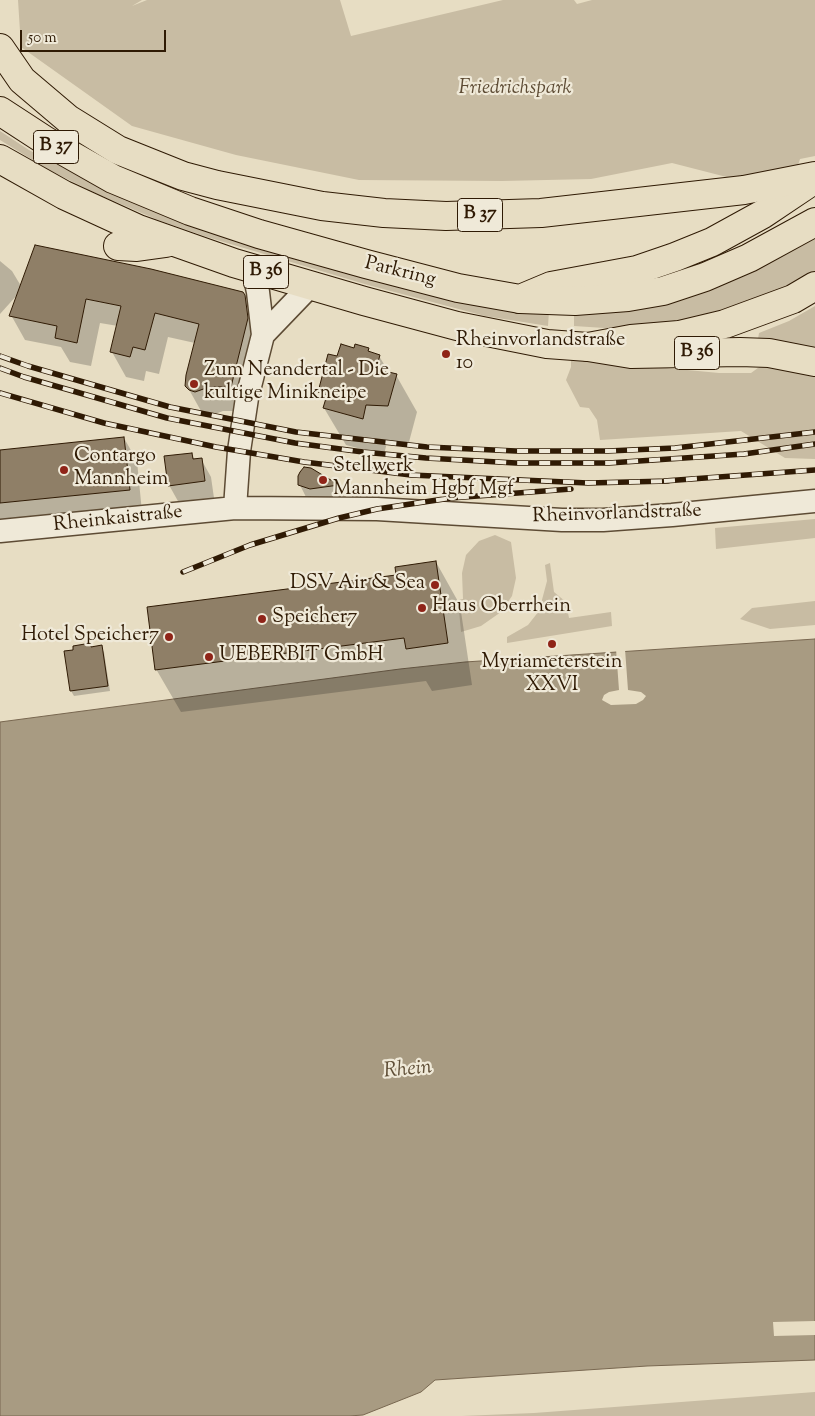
<!DOCTYPE html>
<meta charset="utf-8">
<style>
body{margin:0}
#map{position:relative;width:815px;height:1416px;overflow:hidden;background:#e7ddc3;font-family:"Sorts Mill Goudy",serif}
canvas{display:block}
.scale{position:absolute;left:20px;top:30px;width:146px;height:22px;box-sizing:border-box;border:2px solid #2f1a04;border-top:0;padding-left:6px;font-size:15px;line-height:18px;white-space:nowrap;color:#2f1a04;-webkit-text-stroke:4px #efe9d8;paint-order:stroke}
</style>
<div id="map">
<canvas width="815" height="1416"></canvas>
<div class="scale">50 m</div>
</div>
<script>
const c = document.querySelector('canvas').getContext('2d');
c.lineJoin = 'round';
function fillPath(path, color) { c.fillStyle = color; c.fill(path, 'evenodd'); }
const shape = rows => new Path2D(rows.map(r => 'M' + r).join(''));
function trace(path, color, width, dash) { c.strokeStyle = color; c.lineWidth = width; c.lineCap = dash ? 'butt' : 'round'; c.setLineDash(dash || []); c.stroke(path); }
function write(font, color, halo, rows, align = 'center') {
  c.font = font + ' "Sorts Mill Goudy",serif'; c.lineWidth = 4.5; c.setLineDash([]); c.textBaseline = 'middle'; c.strokeStyle = halo; c.fillStyle = color; for (const [text, x, y, turn = 0] of rows) {
    c.save(); c.translate(x, y); c.rotate((+turn || 0) * Math.PI / 180); c.textAlign = isNaN(turn) ? turn : align; if (halo) c.strokeText(text, 0, 0); c.fillText(text, 0, 0); c.restore();
  }
}
fillPath(shape([
 [18,0,142,0,132,6,147,0,340,0,351,36,503,0,574,0,577,4,592,0,815,0,815,156,800,159,789,193,672,163,591,179,502,181,359,180,236,155,132,126,21,47],
 [0,131,29,150,102,188,549,311,548,326,485,316,368,285,207,237,158,220,95,193,49,170,0,140],
 [815,233,815,277,767,298,650,331,574,326,574,313],
 [815,306,815,459,785,458,741,431,600,440,597,420,589,408,580,407,566,380,571,367,571,359,719,373,751,373,791,344,758,339,759,333,789,321],
 [815,519,815,538,716,549,715,528],
 [495,535,511,542,516,578,512,596,501,612,481,626,461,632,458,600,463,599,462,573,466,555,479,541],
 [550,563,554,592,566,602,569,618,611,612,612,626,507,643,507,637,528,625,539,611,547,581,545,565],
 [815,601,815,625,770,629,740,619,752,608],
 [815,1392,815,1416,462,1416,534,1413]
]), '#c8bca3');
const water = shape([
 [815,639,815,1360,647,1366,435,1380,421,1392,363,1415,349,1416,0,1416,0,722,400,669,465,662,815,639]
]);
fillPath(water, '#a89b82');
trace(water, '#786750', 1);
fillPath(shape([
 [616,649,625,649,628,690,641,692,646,696,643,700,636,704,611,705,602,700,604,695,609,692,619,690],
 [815,1321,815,1335,774,1336,773,1322]
]), '#e7ddc3');
fillPath(shape([
 [0,261,12,271,21,286,244,296,258,320,244,411,223,411,210,416,204,414,201,411,187,386,195,343,168,337,159,374,146,371,144,381,126,377,112,352,118,326,100,323,91,366,70,362,61,347,25,340,11,315,18,294,0,314],
 [355,349,368,349,370,353,379,356,390,374,396,375,417,412,409,442,387,442,384,455,346,445,324,408,326,403,319,392,338,358],
 [124,438,137,461,142,512,0,527,0,451],
 [191,454,195,460,201,459,211,477,214,498,179,503,169,485],
 [310,469,338,486,344,496,317,500,306,497,300,485],
 [436,562,460,605,472,685,432,691,426,681,181,712,156,669],
 [90,644,92,648,101,647,104,652,110,691,74,696,71,691,75,651]
]), '#0003');
const building = shape([
 [35,245,151,269,243,292,245,295,248,318,231,387,209,387,195,392,189,390,185,386,186,375,199,324,155,313,145,350,133,347,130,357,110,352,121,306,86,299,77,343,55,338,57,326,9,316,35,245],
 [341,344,354,348,355,344,369,348,368,351,380,355,376,369,397,374,388,406,366,405,363,419,323,408,327,395,318,392,328,354,337,356,341,344],
 [124,437,130,490,0,503,0,450,124,437],
 [192,453,193,459,202,458,205,481,168,486,164,456,192,453],
 [304,467,311,468,339,485,310,489,298,485,298,476,300,472,304,467],
 [436,561,448,643,406,649,404,638,155,670,147,607,396,575,395,567,436,561],
 [91,643,91,647,102,645,108,686,70,691,64,651,73,650,73,646,91,643]
]);
fillPath(building, '#8f7f67');
trace(building, '#2f1a04', 1);
const minor = shape([
 [263,335,311,285],
 [235,508,239,451,247,398,263,335,258,292,253,268],
 [0,531,235,508,377,509,562,520,603,520,672,515,815,501]
]);
const primary = shape([
 [0,111,46,141,113,179,190,211,259,234,366,264,458,288,520,299,551,286,637,270,675,257,712,242,763,214,815,179],
 [0,159,64,195,138,229,234,263,364,301,457,326,547,344,588,347,631,354,740,352,769,353,815,362],
 [118,246,137,247,166,243]
]);
const trunk = shape([
 [0,48,22,80,68,119,118,150,183,176,217,185,322,206,384,213,446,216,541,213,744,190,815,176],
 [520,299,575,301,628,297,663,291,705,277,749,258,815,222],
 [588,347,631,339,679,335,725,324,793,299,815,286]
]);
trace(minor, '#5d4b34', 25);
trace(primary, '#2f1a04', 30);
trace(trunk, '#2f1a04', 30);
trace(minor, '#efe9d8', 22);
trace(primary, '#e7ddc3', 28);
trace(trunk, '#e7ddc3', 28);
const rail = shape([
 [0,356,28,366,170,407,296,432,427,447,516,451,608,451,675,448,815,432],
 [0,368,24,377,167,418,295,443,363,452,426,458,516,463,609,463,744,454,815,444],
 [0,393,104,423,216,447,304,462,411,475,588,483,669,481],
 [664,481,815,470],
 [183,572,250,545,339,518,377,509,451,498,571,489]
]);
trace(rail, '#2f1a04', 5.5);
trace(rail, '#efe9d8', 4, [11]);
for (const [x, y, r, color] of [
 [446,354,5,"#8f2418"],
 [194,384,5,"#8f2418"],
 [64,470,5,"#8f2418"],
 [323,480,5,"#8f2418"],
 [435,585,5,"#8f2418"],
 [422,608,5,"#8f2418"],
 [262,619,5,"#8f2418"],
 [169,637,5,"#8f2418"],
 [552,644,5,"#8f2418"],
 [209,657,5,"#8f2418"]
]) { const dot = new Path2D(); dot.arc(x, y, r, 0, 2 * Math.PI); c.fillStyle = color; c.fill(dot); trace(dot, '#efe9d8', 2); }
for (const [x, y, w] of [
 [56,147,45],
 [480,215,45],
 [266,272,45],
 [697,353,45]
]) { const box = new Path2D(); box.roundRect(x - w / 2, y - 16.5, w, 33, 4); c.fillStyle = '#efe9d8'; c.fill(box); trace(box, '#2f1a04', 1); }
write('bold 19px', '#2f1a04', null, [
 ["B 37",56,147],
 ["B 37",480,215],
 ["B 36",266,272],
 ["B 36",697,353]
]);
write('italic 20px', '#5d4b34', '#efe9d8', [
 ["Friedrichspark",515,90]
]);
write('20px', '#2f1a04', '#efe9d8', [
 ["Parkring",400,273,14],
 ["Rheinvorlandstraße",617,515,-2],
 ["Rheinkaistraße",118,520,-6]
]);
write('20px', '#2f1a04', '#efe9d8', [
 ["Rheinvorlandstraße",456,342],
 ["10",456,365],
 ["Zum Neandertal - Die",204,372],
 ["kultige Minikneipe",204,395],
 ["Contargo",74,458],
 ["Mannheim",74,481],
 ["Stellwerk",333,468],
 ["Mannheim Hgbf Mgf",333,491],
 ["DSV Air & Sea",425,585,"right"],
 ["Haus Oberrhein",432,608],
 ["Speicher7",272,619],
 ["Hotel Speicher7",159,637,"right"],
 ["UEBERBIT GmbH",219,657],
 ["Myriameterstein",552,664,"center"],
 ["XXVI",552,687,"center"]
], 'left');
write('italic 21px', '#5f4e36', '#efe9d8', [
 ["Rhein",408,1071,-5]
]);
</script>
